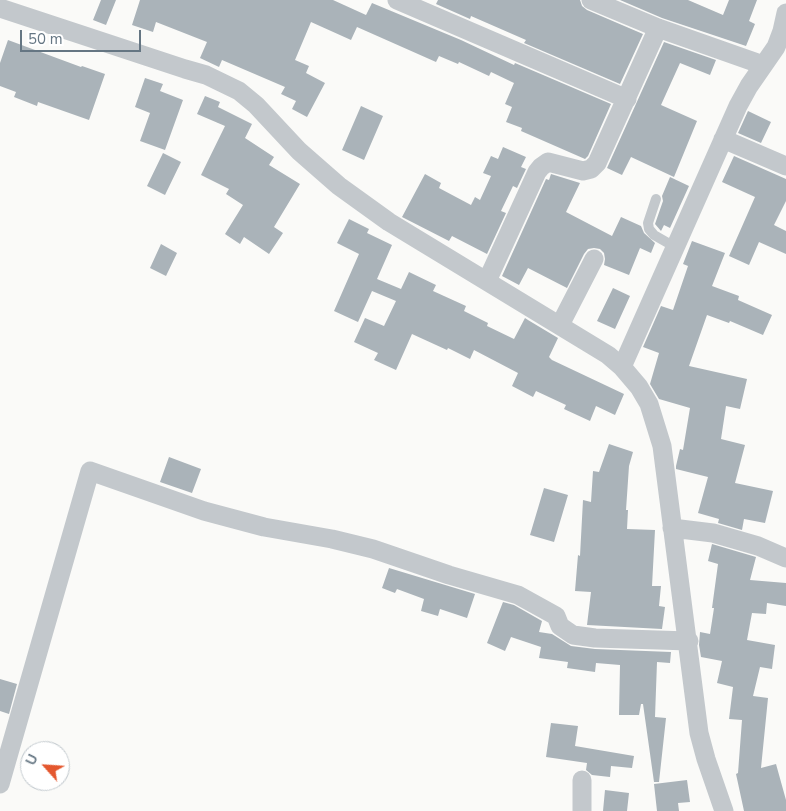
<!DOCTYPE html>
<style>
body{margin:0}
#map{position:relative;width:786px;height:811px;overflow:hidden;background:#fafaf8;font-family:"Nunito Sans",sans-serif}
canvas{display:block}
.north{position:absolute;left:20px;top:741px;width:50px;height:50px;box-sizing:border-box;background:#fff;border:1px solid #c1c8cd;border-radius:50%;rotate:296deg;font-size:14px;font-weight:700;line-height:20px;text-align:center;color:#657683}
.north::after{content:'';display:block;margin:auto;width:18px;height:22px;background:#e4572e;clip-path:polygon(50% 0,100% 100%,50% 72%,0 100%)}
.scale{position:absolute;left:20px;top:30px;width:121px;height:22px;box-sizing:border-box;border:2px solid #657683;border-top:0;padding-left:6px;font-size:15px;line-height:18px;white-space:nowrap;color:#657683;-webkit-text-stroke:4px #fff;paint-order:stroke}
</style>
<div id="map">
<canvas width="786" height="811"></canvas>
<div class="north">U</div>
<div class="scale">50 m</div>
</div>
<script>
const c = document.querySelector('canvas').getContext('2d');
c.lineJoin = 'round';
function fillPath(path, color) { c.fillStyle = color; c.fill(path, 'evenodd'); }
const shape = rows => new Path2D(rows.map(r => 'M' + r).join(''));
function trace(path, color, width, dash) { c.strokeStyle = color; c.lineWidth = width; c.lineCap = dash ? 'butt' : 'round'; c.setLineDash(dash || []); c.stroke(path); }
fillPath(shape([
 [101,0,116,0,106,25,93,20],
 [140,0,333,0,366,15,372,3,461,40,514,65,515,63,611,104,588,156,585,159,521,131,522,128,506,122,512,107,505,104,514,83,491,72,489,76,459,62,458,64,439,56,436,62,357,27,351,40,311,22,295,60,309,66,306,73,325,83,307,117,292,109,296,101,281,94,285,87,222,60,219,67,200,58,207,42,156,22,153,32,132,25],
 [438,0,580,0,582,6,587,10,643,34,620,84,524,43,526,40,471,16,470,19,436,4],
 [620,0,688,0,723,15,729,0,757,0,749,21,755,24,746,46,662,18],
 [8,40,81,67,82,66,105,74,89,120,38,102,37,106,14,97,16,92,0,86,0,63],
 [664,42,716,60,710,75,680,63,661,105,697,121,674,177,631,157,622,175,607,168],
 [145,78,163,84,160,91,183,100,165,150,140,141,150,113,135,107],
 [205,96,220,102,218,107,252,124,245,138,274,157,269,165,300,184,274,227,283,233,269,254,244,237,240,244,225,234,243,205,226,194,229,189,201,175,225,126,197,114],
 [361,106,383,116,364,160,342,150],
 [748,111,771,122,761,143,738,133],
 [503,147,526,157,521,167,526,169,517,188,513,186,501,211,506,213,487,254,452,236,449,241,402,217,425,174,441,183,439,188,471,205,475,197,480,200,491,176,483,173,491,156,498,159],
 [163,153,181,162,165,195,147,186],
 [734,156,786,179,786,201,774,225,786,231,786,254,759,242,749,265,729,256,755,197,722,182],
 [551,174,580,183,566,212,612,236,621,217,641,226,644,233,655,243,651,253,640,248,629,275,604,265,605,259,604,253,600,249,594,248,588,249,584,254,567,288,528,268,519,285,502,276,546,179,549,180],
 [670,177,689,186,670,228,664,225,661,231,655,224,663,201,662,196],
 [349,219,369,229,367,233,392,245,377,279,401,289,409,272,436,285,433,291,466,306,464,311,488,323,487,326,514,339,525,318,528,320,558,338,549,357,552,360,624,394,615,415,596,406,590,421,564,409,566,405,536,391,533,397,512,386,518,373,474,350,470,359,448,348,447,350,412,334,396,370,374,360,378,353,354,342,365,318,384,326,396,301,372,291,358,322,334,311,359,254,337,243],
 [692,241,725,253,712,286,739,296,738,300,772,315,763,335,730,321,729,323,707,315,689,366,747,379,740,409,726,406,721,439,745,445,735,483,773,491,765,523,744,519,742,530,718,523,719,519,698,513,708,477,676,469,676,466,680,449,683,450,690,408,659,399,650,384,659,353,643,347,661,306,673,310,688,266,683,264],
 [161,244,177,253,166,276,150,268],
 [613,288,630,296,615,329,597,321],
 [609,444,633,452,629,466,626,510,628,510,627,529,655,530,652,586,661,586,659,606,665,607,662,629,587,625,591,592,575,591,578,555,580,556,583,500,591,502,593,471,599,472],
 [169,457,201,469,192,493,160,482],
 [544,488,568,495,554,542,530,535],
 [712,544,756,557,750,580,786,583,786,606,767,603,766,614,752,613,747,640,775,645,772,669,760,667,753,696,768,698,761,768,776,764,786,800,786,811,744,811,736,774,738,773,742,720,729,719,733,687,717,683,722,661,701,657,699,645,700,632,710,634,714,608,712,608,718,564,708,561],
 [389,568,475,594,467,618,440,609,438,616,421,611,424,599,397,589,395,593,382,588],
 [503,602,514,605,542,621,539,632,552,634,571,646,595,649,671,652,670,663,657,662,655,717,666,718,659,782,654,782,643,704,641,704,639,715,619,715,620,665,596,663,595,672,567,668,568,662,539,658,541,647,511,637,505,651,487,643],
 [0,679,17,684,9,714,0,711],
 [551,723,578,726,575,746,634,756,632,768,611,766,610,777,592,775,586,770,587,763,546,757],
 [687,780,690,802,678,803,679,811,657,811,654,784],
 [605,790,629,793,627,811,603,811]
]), '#aab3b9');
trace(shape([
 [656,199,648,223,649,229,654,235,675,247]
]), '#c3c8cc', 10);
trace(shape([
 [397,0,627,99],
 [591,0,658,28,763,65],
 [0,8,185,69,206,75,239,91,256,105,299,151,339,186,389,222,608,355,622,367,639,387,649,404,662,446,699,733,706,759,724,811],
 [723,139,786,166],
 [487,281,537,172,541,167,548,162,583,171,591,169,597,163,658,28],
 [560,325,594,259],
 [622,367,738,106,749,86,776,47,782,31,786,13],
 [672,528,713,533,758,546,786,558],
 [582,780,582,811],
 [0,784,90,471,204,511,264,527,332,539,373,549,449,575,518,595,556,616,560,626,573,635,595,638,689,641]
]), '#c3c8cc', 19);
</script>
